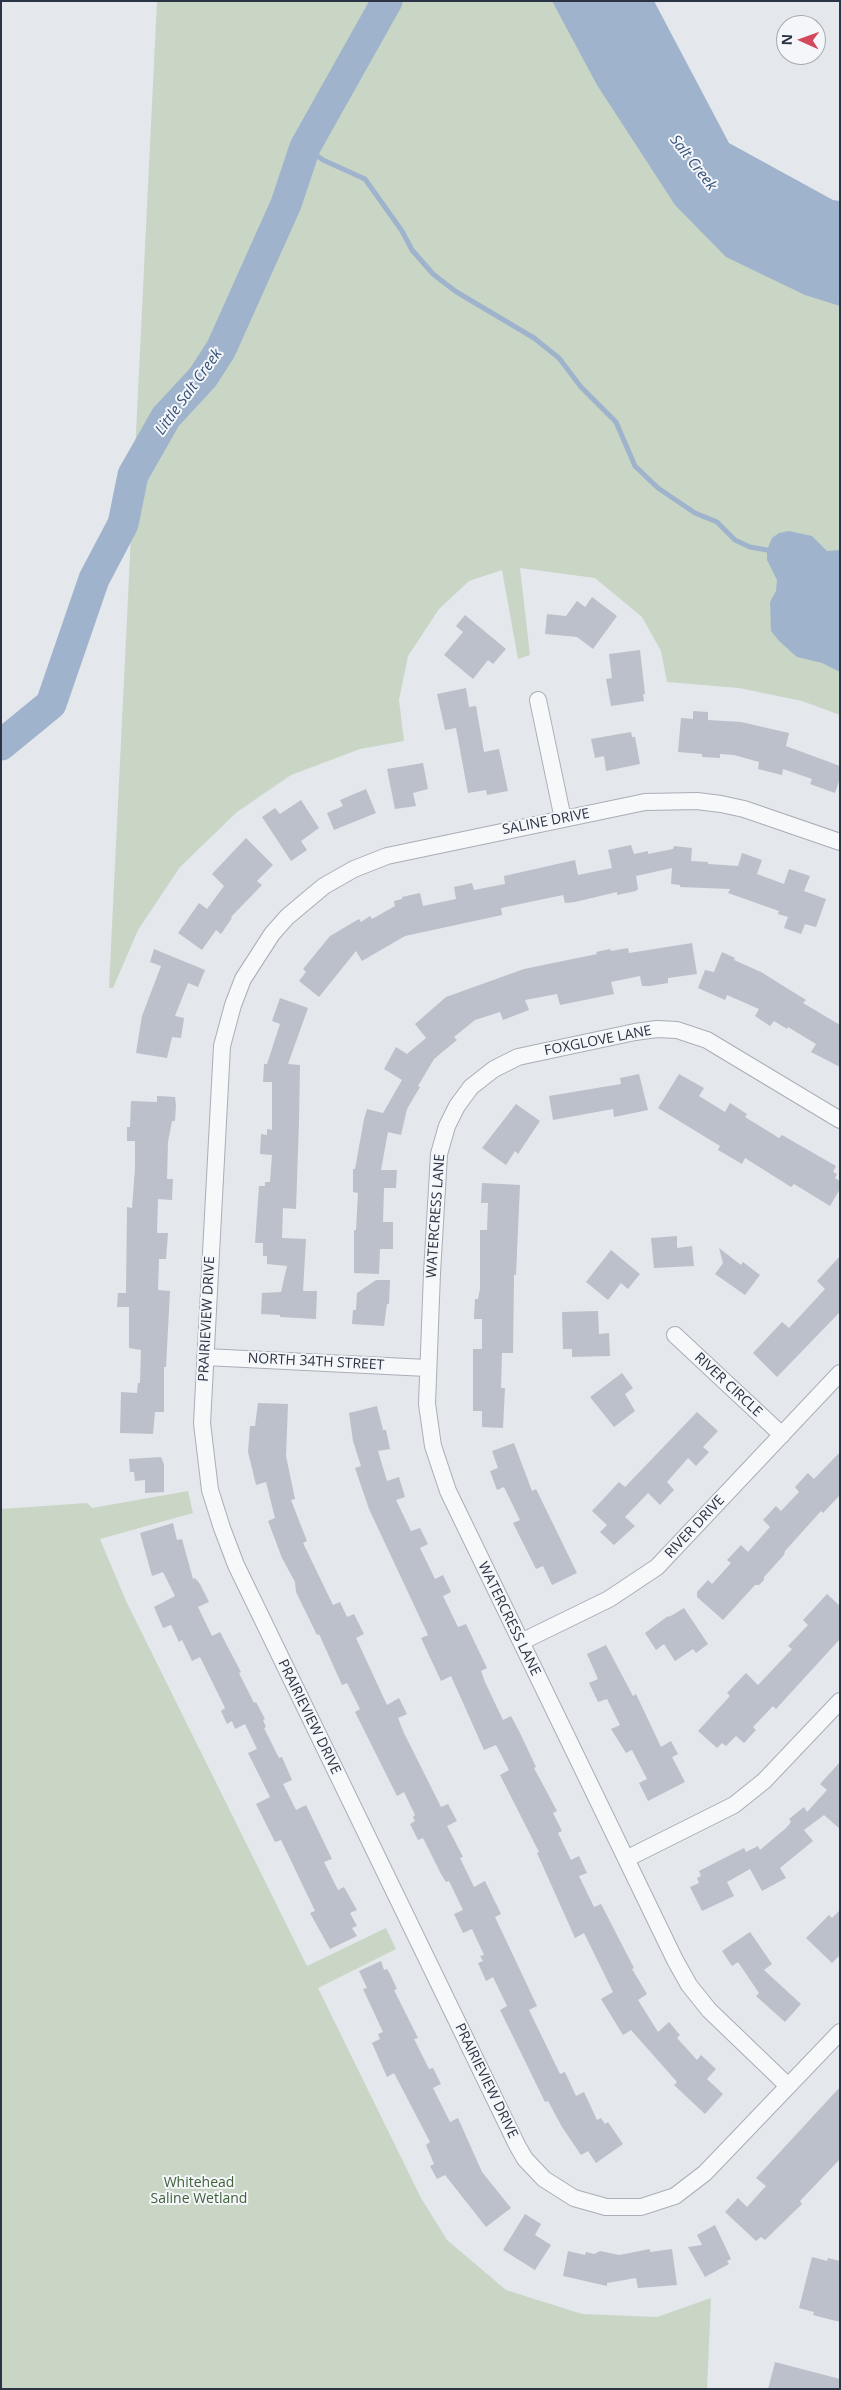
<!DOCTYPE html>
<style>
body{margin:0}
#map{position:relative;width:841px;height:2390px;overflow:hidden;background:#e4e7ec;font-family:"Open Sans",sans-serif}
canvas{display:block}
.frame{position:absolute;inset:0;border:2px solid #2b3445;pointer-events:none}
.north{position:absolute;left:776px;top:15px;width:50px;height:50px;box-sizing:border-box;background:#f4f6f9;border:1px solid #a4a8b1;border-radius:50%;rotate:272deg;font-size:14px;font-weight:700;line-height:20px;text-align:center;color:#2b3445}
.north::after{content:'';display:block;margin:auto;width:18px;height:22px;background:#d1495b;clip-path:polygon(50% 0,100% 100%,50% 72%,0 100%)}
</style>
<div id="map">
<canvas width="841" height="2390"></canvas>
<div class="frame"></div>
<div class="north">N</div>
</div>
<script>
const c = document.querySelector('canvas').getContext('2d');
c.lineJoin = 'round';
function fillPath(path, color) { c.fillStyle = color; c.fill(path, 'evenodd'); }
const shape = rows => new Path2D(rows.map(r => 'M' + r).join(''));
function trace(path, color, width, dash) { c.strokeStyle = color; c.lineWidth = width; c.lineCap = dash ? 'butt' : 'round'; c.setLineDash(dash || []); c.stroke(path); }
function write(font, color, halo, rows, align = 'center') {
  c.font = font + ' "Open Sans",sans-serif'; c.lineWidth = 4; c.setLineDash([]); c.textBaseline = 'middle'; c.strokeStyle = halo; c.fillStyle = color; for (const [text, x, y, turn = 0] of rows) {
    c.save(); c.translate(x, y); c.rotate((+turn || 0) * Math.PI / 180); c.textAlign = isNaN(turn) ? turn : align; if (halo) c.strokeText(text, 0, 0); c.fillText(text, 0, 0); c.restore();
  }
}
fillPath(shape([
 [157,1,616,1,705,154,840,250,840,715,802,701,739,688,667,682,661,651,642,617,595,578,520,568,530,655,518,659,502,570,469,581,439,609,408,656,399,700,404,741,360,749,291,775,237,812,180,867,138,930,113,988,109,988],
 [188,1491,193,1513,100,1539,126,1601,307,1966,386,1928,396,1949,318,1988,421,2198,447,2240,506,2290,582,2314,657,2317,711,2298,707,2389,1,2389,1,1509,87,1503,92,1508]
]), '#c9d6c5');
fillPath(shape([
 [552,1,654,1,729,143,833,200,840,201,840,306,805,295,726,257,675,205,597,85],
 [789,531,812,536,827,551,840,550,840,672,822,663,797,657,779,641,771,631,770,602,776,591,777,580,767,560,767,550,772,538,779,533]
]), '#9fb4cc');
trace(shape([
 [305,147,323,160,365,179,402,231,412,250,433,274,455,291,534,338,559,358,581,387,616,422,635,466,658,488,695,513,717,522,735,540,750,547,767,550]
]), '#9fb4cc', 5);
trace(shape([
 [1,745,51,704,94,579,123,524,133,475,166,417,203,377,221,349,286,204,305,147,387,1]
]), '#9fb4cc', 31);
fillPath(shape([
 [592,597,617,616,593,649,577,637,545,634,547,614,566,616,577,601,585,607],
 [465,615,506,649,493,664,488,660,473,679,444,655,463,632,456,626],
 [640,650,645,694,643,694,644,701,611,706,606,679,612,678,609,654],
 [466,688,469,707,476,706,484,752,499,749,508,791,487,795,486,790,468,793,456,728,445,730,437,694],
 [693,711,708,712,708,720,741,722,789,733,786,746,840,766,840,778,835,793,810,784,812,779,783,769,782,775,758,769,759,762,734,755,720,754,720,758,702,757,702,754,678,752,681,718,693,719],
 [631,732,632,737,635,737,640,764,606,771,604,756,595,758,591,739],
 [423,763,428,789,413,793,416,806,395,809,387,769],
 [366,789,376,813,334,830,327,813,343,806,340,800],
 [301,800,319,828,301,841,307,850,291,861,262,817,275,808,280,814],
 [246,838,273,865,257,881,262,885,231,917,232,918,221,934,216,930,202,950,178,933,199,903,207,909,224,886,212,874],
 [631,845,634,854,648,851,648,854,673,849,674,846,692,848,691,861,708,862,708,864,738,866,742,853,762,860,757,874,784,884,789,869,810,876,804,891,826,899,816,927,805,924,801,934,784,928,788,917,778,914,779,911,728,893,730,889,680,887,680,885,671,884,672,868,636,876,638,889,636,891,617,895,617,892,575,902,565,903,563,895,501,908,502,915,405,936,362,961,356,951,319,997,299,981,306,972,303,969,330,936,359,919,361,922,370,916,372,919,395,906,394,901,402,899,402,897,420,893,423,906,456,899,454,887,472,883,474,890,505,884,504,876,575,860,578,875,612,868,608,850],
 [692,943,697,974,668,978,668,983,650,986,642,986,640,976,611,982,614,994,560,1005,557,994,525,1000,529,1010,503,1020,500,1012,475,1020,454,1037,457,1040,434,1059,418,1086,420,1087,407,1109,401,1135,388,1132,381,1170,397,1170,396,1188,384,1188,383,1222,393,1222,393,1249,380,1249,379,1274,354,1273,354,1230,356,1230,358,1193,353,1192,353,1169,355,1169,364,1119,367,1109,383,1113,402,1080,384,1069,396,1047,407,1054,426,1038,415,1024,446,997,524,969,597,954,596,952,610,949,611,951,628,948,629,953],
 [154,949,205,970,198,987,188,983,175,1016,184,1018,181,1038,172,1037,167,1058,136,1053,142,1016,161,966,150,962],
 [722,952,735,958,734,960,761,972,806,1000,803,1003,840,1025,840,1067,811,1052,816,1044,788,1027,787,1029,774,1021,770,1026,755,1016,759,1009,727,995,725,1000,698,988,705,970,714,972],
 [280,998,308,1008,288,1064,300,1065,299,1121,296,1209,283,1208,282,1238,306,1239,303,1291,317,1291,316,1319,280,1317,280,1315,261,1314,262,1293,281,1292,287,1266,267,1264,267,1256,263,1256,263,1243,255,1243,259,1186,265,1186,265,1182,270,1182,272,1155,260,1154,261,1134,267,1135,267,1129,272,1130,272,1082,263,1082,264,1064,267,1064,280,1024,272,1021],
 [639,1074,648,1110,614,1117,613,1109,553,1120,549,1096,621,1084,620,1078],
 [679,1074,704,1088,699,1096,725,1112,730,1103,747,1114,745,1117,779,1138,782,1135,836,1166,833,1172,837,1174,835,1178,840,1181,840,1189,830,1206,794,1184,791,1187,745,1158,742,1164,718,1150,720,1146,658,1108],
 [157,1096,175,1097,176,1106,175,1121,172,1121,168,1142,167,1179,173,1179,172,1200,158,1199,157,1233,168,1233,166,1259,159,1259,158,1290,170,1291,166,1367,164,1367,164,1412,155,1412,153,1434,120,1433,121,1392,137,1393,138,1383,140,1383,141,1350,129,1348,129,1307,117,1307,118,1293,126,1293,127,1207,132,1208,135,1168,135,1141,127,1141,127,1127,130,1127,131,1101,157,1102],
 [516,1104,540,1121,518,1154,515,1151,506,1165,482,1148],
 [482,1183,520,1185,516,1275,514,1275,513,1353,502,1353,501,1388,505,1388,503,1428,482,1427,482,1411,473,1411,473,1349,482,1349,482,1319,474,1319,475,1299,478,1299,480,1289,480,1230,487,1230,488,1203,481,1203],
 [677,1236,677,1248,692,1246,694,1266,654,1268,651,1238],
 [719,1248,741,1265,743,1262,760,1275,745,1295,715,1274,723,1263],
 [611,1250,640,1274,628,1289,621,1283,608,1300,586,1282],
 [840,1256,840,1312,777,1377,753,1353,782,1322,789,1328,825,1289,817,1281],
 [376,1280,390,1280,389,1304,387,1304,384,1326,352,1324,353,1310,356,1310,357,1293],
 [598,1311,599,1334,609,1333,610,1356,572,1357,572,1349,563,1349,562,1312],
 [622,1373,633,1388,625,1394,635,1411,614,1427,590,1397],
 [258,1403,288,1404,286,1456,295,1499,291,1500,307,1541,303,1543,333,1605,340,1602,347,1617,354,1614,364,1634,356,1638,387,1705,399,1698,407,1714,398,1718,404,1733,441,1807,448,1804,457,1821,447,1826,463,1857,460,1858,474,1887,485,1881,501,1914,495,1917,537,2006,529,2010,560,2074,565,2072,576,2096,584,2092,597,2120,601,2118,605,2124,608,2122,623,2144,596,2163,588,2151,581,2155,562,2127,548,2101,545,2102,500,2010,507,2006,493,1977,486,1981,478,1963,483,1961,480,1956,484,1955,472,1929,463,1933,454,1914,463,1910,449,1881,446,1882,441,1874,423,1838,418,1840,410,1824,415,1821,413,1817,415,1815,404,1792,397,1796,355,1712,360,1709,347,1683,342,1685,319,1634,317,1635,296,1592,295,1582,282,1558,268,1521,275,1518,266,1482,256,1485,248,1452,250,1426,255,1426],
 [377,1406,383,1430,386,1430,390,1449,378,1451,387,1481,399,1477,405,1497,396,1500,411,1531,420,1528,428,1544,420,1548,435,1579,443,1575,451,1592,443,1596,458,1627,466,1624,487,1668,481,1671,485,1682,503,1720,511,1716,520,1733,536,1767,534,1768,557,1811,553,1813,562,1831,558,1833,571,1860,579,1856,587,1873,579,1876,594,1907,601,1904,634,1968,632,1969,647,1994,638,2000,658,2032,669,2022,680,2035,677,2038,697,2060,701,2055,716,2069,707,2079,723,2094,705,2114,674,2085,677,2082,631,2030,623,2035,601,1999,613,1992,584,1933,575,1938,537,1853,539,1852,500,1775,509,1770,496,1745,484,1750,451,1676,441,1681,421,1638,428,1635,369,1509,355,1468,361,1466,353,1441,349,1413],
 [697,1412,718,1431,703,1447,709,1452,696,1466,688,1458,667,1482,674,1490,660,1505,648,1493,625,1517,635,1526,614,1545,600,1532,607,1525,592,1511,619,1482,625,1487],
 [514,1443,532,1491,536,1489,577,1573,552,1585,543,1566,536,1569,513,1523,520,1520,504,1487,497,1490,490,1471,498,1468,492,1451],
 [840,1452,840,1495,823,1513,821,1511,785,1551,784,1555,764,1577,764,1580,759,1585,755,1585,723,1620,697,1597,697,1592,708,1580,712,1584,731,1563,727,1560,741,1545,748,1552,770,1527,763,1520,776,1506,781,1511,799,1492,795,1487,808,1473,814,1479],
 [161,1457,164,1464,164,1492,145,1493,145,1480,135,1481,134,1472,130,1472,129,1459],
 [173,1523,177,1540,182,1539,193,1579,195,1578,200,1584,209,1602,198,1607,212,1636,220,1632,241,1672,239,1673,254,1703,256,1702,265,1719,263,1720,266,1727,264,1728,279,1758,282,1757,292,1780,283,1784,296,1810,306,1805,332,1859,324,1862,338,1890,344,1887,357,1910,350,1913,357,1926,352,1928,357,1936,330,1949,310,1913,315,1911,281,1840,275,1842,256,1804,270,1797,248,1753,257,1749,245,1724,235,1729,232,1721,227,1724,221,1711,225,1708,200,1657,192,1661,182,1640,179,1642,171,1625,163,1628,154,1607,175,1596,163,1572,152,1576,140,1533],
 [827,1594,840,1606,840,1639,776,1709,773,1706,753,1727,756,1730,744,1743,736,1736,726,1746,722,1743,717,1748,698,1731,730,1696,727,1693,746,1673,758,1685,792,1649,788,1646,808,1625,803,1620],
 [684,1608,708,1644,696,1653,693,1649,675,1661,664,1644,656,1650,645,1633,668,1616,669,1617],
 [606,1645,633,1696,636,1694,661,1747,671,1741,678,1754,672,1757,685,1782,648,1801,639,1783,647,1779,632,1750,626,1753,611,1729,620,1725,607,1699,598,1702,589,1683,598,1679,587,1654],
 [840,1762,840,1829,824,1815,804,1830,813,1841,780,1868,786,1878,762,1891,750,1869,727,1882,734,1896,702,1911,690,1887,699,1883,697,1878,701,1876,699,1871,744,1848,746,1852,758,1846,760,1850,786,1828,791,1822,789,1819,804,1807,807,1812,827,1790,820,1784],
 [840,1910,840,1955,832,1963,806,1938,829,1915,832,1918],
 [750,1932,772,1964,764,1970,801,2004,785,2022,756,1996,759,1993,738,1962,732,1966,722,1951],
 [381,1961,384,1970,387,1969,391,1976,397,1989,394,1990,418,2038,414,2039,429,2069,433,2068,441,2084,433,2088,450,2122,458,2118,482,2172,511,2208,486,2227,445,2175,437,2179,430,2166,434,2164,426,2145,430,2142,394,2073,387,2077,372,2043,380,2039,378,2034,383,2032,363,1989,367,1988,359,1971],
 [840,2087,840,2159,800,2201,802,2204,765,2240,761,2237,756,2241,725,2212,738,2198,747,2207,766,2186,756,2178],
 [525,2214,541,2224,535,2235,551,2245,535,2270,503,2250],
 [715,2225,731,2259,727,2261,729,2264,705,2277,688,2247,702,2245,697,2235],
 [650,2249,650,2252,672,2249,677,2285,638,2288,636,2278,607,2283,607,2286,563,2276,568,2251,585,2255,586,2252,594,2254,600,2251,619,2255],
 [812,2257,827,2261,828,2258,840,2261,840,2322,813,2315,814,2312,799,2308],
 [775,2362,840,2379,840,2389,768,2389]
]), '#bbc0ca');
const street = shape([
 [538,700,563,819],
 [840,842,744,809,721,804,697,801,645,802,387,856,354,869,324,886,287,917,272,934,243,979,233,1005,222,1046,202,1423,210,1490,222,1528,236,1565,517,2145,525,2159,544,2179,574,2198,606,2207,641,2207,675,2196,705,2173,840,2032],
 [675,1335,782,1435],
 [205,1357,427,1368],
 [521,1642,609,1599,657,1567,840,1373],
 [626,1859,734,1805,764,1781,840,1701],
 [787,2085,709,2010,689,1985,675,1960,448,1491,433,1446,427,1404,432,1273,439,1154,447,1126,457,1106,471,1087,494,1069,518,1057,635,1032,657,1029,677,1030,707,1040,840,1120]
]);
trace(street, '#a9aeb7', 18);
trace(street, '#f7f8fa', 16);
write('14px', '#2b3445', '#f4f6f9', [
 ["SALINE DRIVE",546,822,-11],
 ["FOXGLOVE LANE",598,1041,-11],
 ["WATERCRESS LANE",436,1216,-86],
 ["PRAIRIEVIEW DRIVE",207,1319,-87],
 ["NORTH 34TH STREET",316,1362,3],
 ["RIVER CIRCLE",728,1385,43],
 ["RIVER DRIVE",695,1527,-47],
 ["WATERCRESS LANE",509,1619,64],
 ["PRAIRIEVIEW DRIVE",309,1717,64],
 ["PRAIRIEVIEW DRIVE",486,2081,64]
]);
write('14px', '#3f6138', '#f4f6f9', [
 ["Whitehead",199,2183],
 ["Saline Wetland",199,2199]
]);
write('italic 15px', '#34527a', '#f4f6f9', [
 ["Salt Creek",693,163,52],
 ["Little Salt Creek",189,392,-54]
]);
</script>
